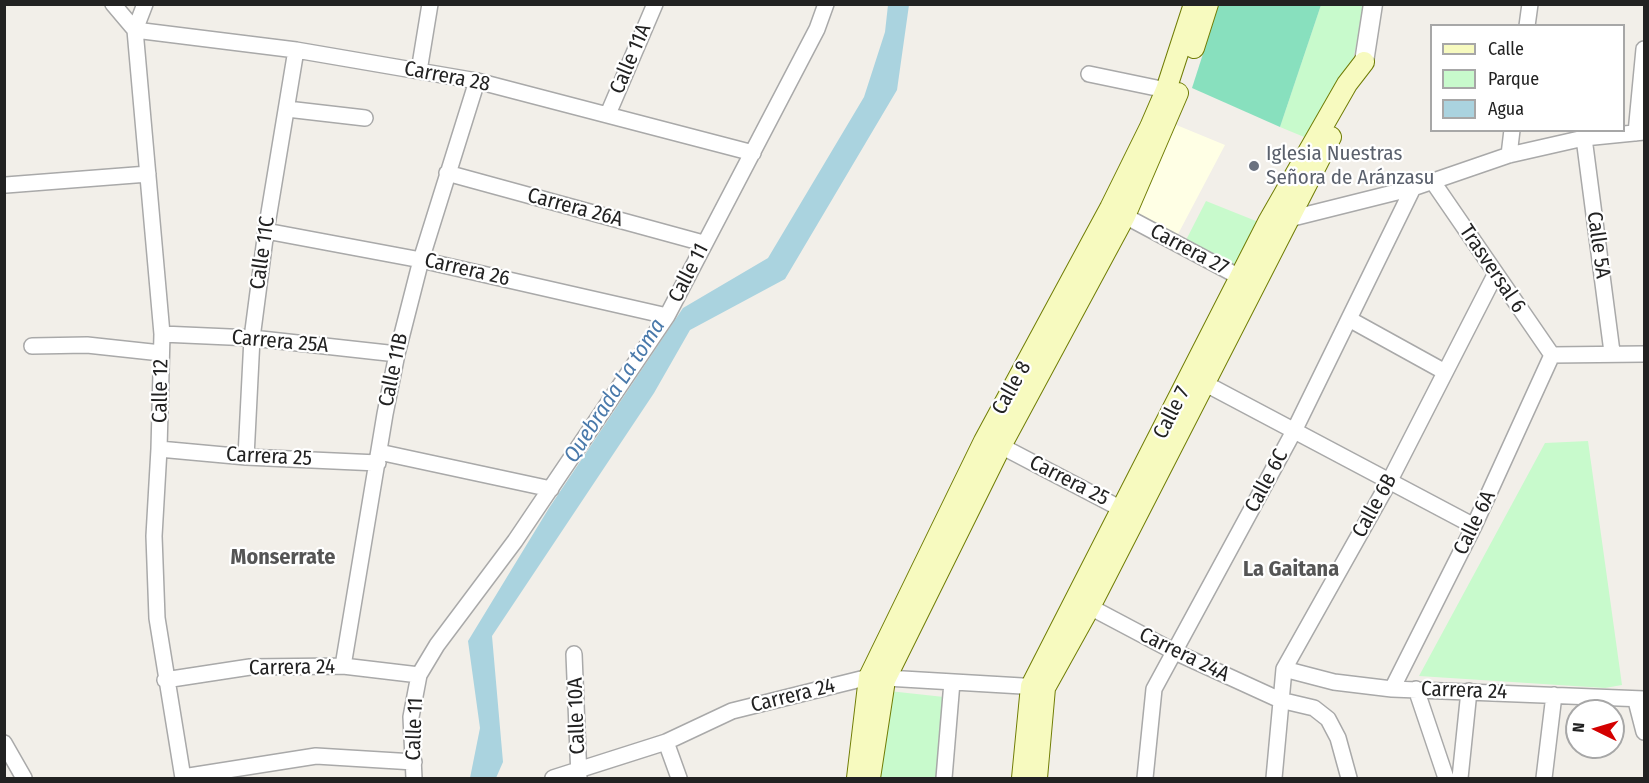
<!DOCTYPE html>
<meta charset="utf-8">
<style>
body{margin:0}
#map{position:relative;width:1649px;height:783px;overflow:hidden;background:#f2efe9;font-family:"Fira Sans Condensed",sans-serif}
canvas{display:block}
.frame{position:absolute;inset:0;border:6px solid #222;pointer-events:none}
.legend{position:absolute;left:1430px;top:24px;width:195px;height:108px;box-sizing:border-box;background:#fff;border:2px solid #a7a7a7;margin:0;padding:8px 10px;list-style:none;font-size:18px;color:#222}
.legend li{display:flex;align-items:center;gap:12px;height:30px}
.legend b{width:30px;border:2px solid #a7a7a7}
.north{position:absolute;left:1565px;top:699px;width:60px;height:60px;box-sizing:border-box;background:#fff;border:2px solid #a7a7a7;border-radius:50%;rotate:275deg;font-size:16px;font-weight:700;line-height:24px;text-align:center;color:#222}
.north::after{content:'';display:block;margin:auto;width:21px;height:27px;background:#d40000;clip-path:polygon(50% 0,100% 100%,50% 72%,0 100%)}
</style>
<div id="map">
<canvas width="1649" height="783"></canvas>
<div class="frame"></div>
<ul class="legend">
<li><b style="height:8px;background:#f7fabf"></b>Calle</li>
<li><b style="height:16px;background:#c8facc"></b>Parque</li>
<li><b style="height:16px;background:#aad3df"></b>Agua</li>
</ul>
<div class="north">N</div>
</div>
<script>
const c = document.querySelector('canvas').getContext('2d');
c.lineJoin = 'round';
function fillPath(path, color) { c.fillStyle = color; c.fill(path, 'evenodd'); }
const shape = rows => new Path2D(rows.map(r => 'M' + r).join(''));
function trace(path, color, width, dash) { c.strokeStyle = color; c.lineWidth = width; c.lineCap = dash ? 'butt' : 'round'; c.setLineDash(dash || []); c.stroke(path); }
function write(font, color, halo, rows, align = 'center') {
  c.font = font + ' "Fira Sans Condensed",sans-serif'; c.lineWidth = 4.5; c.setLineDash([]); c.textBaseline = 'middle'; c.strokeStyle = halo; c.fillStyle = color; for (const [text, x, y, turn = 0] of rows) {
    c.save(); c.translate(x, y); c.rotate((+turn || 0) * Math.PI / 180); c.textAlign = isNaN(turn) ? turn : align; if (halo) c.strokeText(text, 0, 0); c.fillText(text, 0, 0); c.restore();
  }
}
fillPath(shape([
 [1174,124,1225,145,1177,236,1132,213]
]), '#ffffe5');
fillPath(shape([
 [1321,5,1364,5,1353,61,1309,139,1280,127],
 [1206,201,1261,223,1237,271,1185,242],
 [1588,441,1622,685,1605,688,1419,676,1545,443],
 [889,691,944,697,937,778,879,778]
]), '#c8facc');
fillPath(shape([
 [1219,4,1321,5,1280,127,1192,88]
]), '#88e0be');
fillPath(shape([
 [888,5,909,5,897,90,785,279,690,330,654,393,492,636,503,762,496,778,470,778,480,728,468,641,549,508,683,308,768,258,864,97,885,32]
]), '#aad3df');
const minor = shape([
 [113,4,135,30],
 [145,4,135,30,162,334,159,449,154,536,157,618,183,778],
 [1527,26,1530,4],
 [135,30,296,50,477,81,753,153],
 [419,71,430,4],
 [1089,74,1166,90],
 [287,109,365,118],
 [608,114,655,4],
 [1636,133,1644,49],
 [1584,138,1612,352],
 [1509,155,1512,130],
 [447,173,703,243],
 [1433,182,1552,355],
 [6,185,148,174],
 [1125,216,1249,282],
 [1281,221,1413,188,1509,155,1584,138,1644,132],
 [266,231,421,260,667,316],
 [1349,319,1445,372],
 [162,334,252,338,397,354],
 [32,346,87,345,161,353],
 [1552,355,1644,354],
 [1206,384,1474,526],
 [1001,446,1131,514],
 [159,449,246,457,378,463],
 [379,452,551,489],
 [246,457,252,338,266,231,296,50],
 [1090,607,1175,652,1280,700,1314,708,1328,719,1338,738,1349,778],
 [574,654,579,778],
 [343,666,385,414,397,354,421,260,477,81],
 [1284,669,1334,682,1392,689,1644,699],
 [165,680,250,667,343,666,419,675],
 [1392,689,1474,526,1552,355],
 [1416,689,1446,778],
 [1636,701,1644,732],
 [666,742,679,778],
 [4,743,24,778],
 [183,777,316,756,414,762],
 [414,778,411,717,419,675,437,645,515,541,667,316,817,29,826,4],
 [553,778,666,742,732,711,869,677,1039,687],
 [944,778,952,682],
 [1145,778,1154,689,1294,431,1413,188],
 [1274,778,1284,669,1389,482,1495,275],
 [1460,778,1469,691],
 [1544,778,1554,695]
]);
const tertiary = shape([
 [1364,62,1373,4]
]);
const secondary = shape([
 [1194,48,1208,4],
 [857,778,869,677,984,441,1110,208,1150,127,1166,90,1194,4],
 [870,778,885,680,1001,446,1125,216,1178,93],
 [1022,778,1031,686,1268,222,1347,84,1364,62],
 [1037,778,1045,688,1090,607,1331,137]
]);
trace(minor, '#a9a9a9', 18);
trace(tertiary, '#a9a9a9', 21);
trace(secondary, '#707d05', 22);
trace(minor, '#fff', 15);
trace(tertiary, '#fff', 18);
trace(secondary, '#f7fabf', 20);
for (const [x, y, r, color] of [
 [1254,166,6,"#6b7280"]
]) { const dot = new Path2D(); dot.arc(x, y, r, 0, 2 * Math.PI); c.fillStyle = color; c.fill(dot); trace(dot, '#fff', 2); }
write('21px', '#222', '#fff', [
 ["Calle 11A",631,59,-67],
 ["Carrera 28",447,77,11],
 ["Carrera 26A",575,208,15],
 ["Calle 5A",1598,245,82],
 ["Carrera 27",1189,250,28],
 ["Calle 11C",263,253,-82],
 ["Trasversal 6",1492,269,56],
 ["Carrera 26",467,270,13],
 ["Calle 11",689,273,-63],
 ["Carrera 25A",280,342,5],
 ["Calle 11B",394,370,-78],
 ["Calle 8",1012,388,-61],
 ["Calle 12",161,391,-89],
 ["Calle 7",1172,413,-63],
 ["Carrera 25",269,457,3],
 ["Carrera 25",1069,481,27],
 ["Calle 6C",1267,481,-62],
 ["Calle 6B",1375,506,-61],
 ["Calle 6A",1475,523,-64],
 ["Carrera 24A",1184,655,26],
 ["Carrera 24",292,668,-1],
 ["Carrera 24",1464,691,2],
 ["Carrera 24",793,696,-14],
 ["Calle 10A",577,716,-92],
 ["Calle 11",415,729,-88]
]);
write('21px', '#5b616d', '#fff', [
 ["Iglesia Nuestras",1266,154],
 ["Señora de Aránzasu",1266,178]
], 'left');
write('italic 22px', '#4a7aab', '#fff', [
 ["Quebrada La toma",615,391,-57]
]);
write('bold 22px', '#555', '#fff', [
 ["Monserrate",283,558],
 ["La Gaitana",1291,570]
]);
</script>
